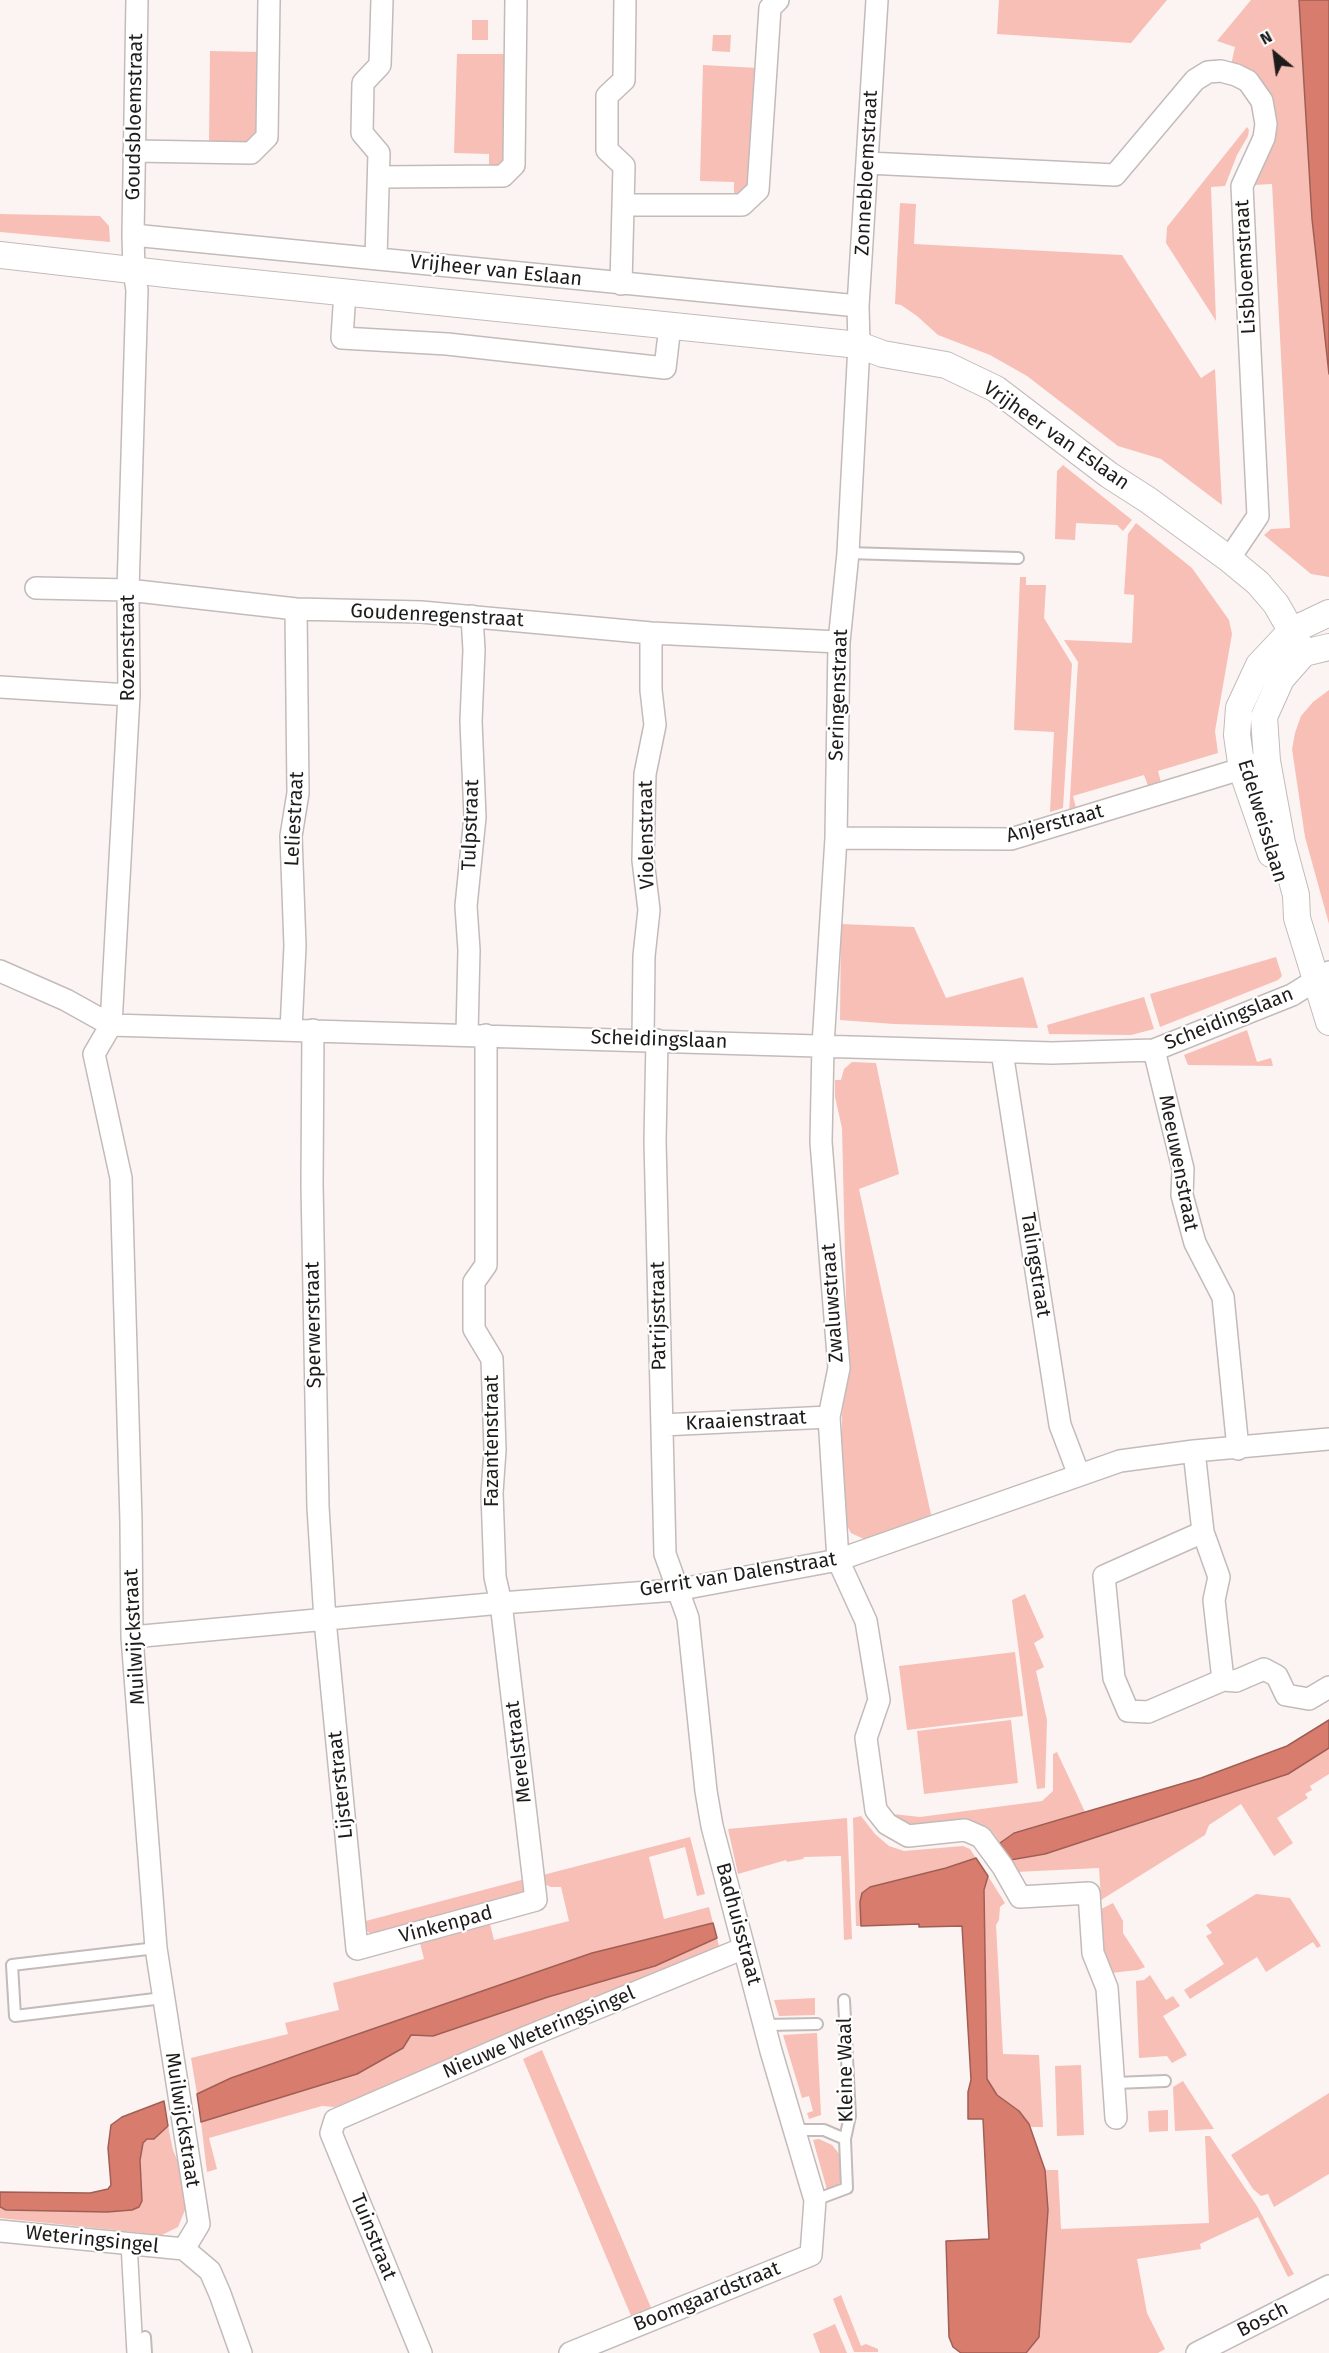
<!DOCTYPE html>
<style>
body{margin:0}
#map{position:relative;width:1329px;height:2353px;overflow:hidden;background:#fcf4f3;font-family:"Fira Sans",sans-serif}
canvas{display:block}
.north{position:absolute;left:1245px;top:24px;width:60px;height:60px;-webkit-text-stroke:4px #fff;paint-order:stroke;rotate:331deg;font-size:16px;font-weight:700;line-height:24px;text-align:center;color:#1e1c1b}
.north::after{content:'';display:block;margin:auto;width:21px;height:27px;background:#1e1c1b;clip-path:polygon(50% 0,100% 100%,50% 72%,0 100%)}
</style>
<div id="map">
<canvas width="1329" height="2353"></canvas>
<div class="north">N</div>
</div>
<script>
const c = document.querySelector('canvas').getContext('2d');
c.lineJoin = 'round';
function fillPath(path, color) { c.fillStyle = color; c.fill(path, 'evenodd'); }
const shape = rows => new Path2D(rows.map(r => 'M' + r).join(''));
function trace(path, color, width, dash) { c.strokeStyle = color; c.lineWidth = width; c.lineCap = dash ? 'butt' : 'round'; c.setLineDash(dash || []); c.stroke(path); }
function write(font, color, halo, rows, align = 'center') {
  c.font = font + ' "Fira Sans",sans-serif'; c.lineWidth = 4.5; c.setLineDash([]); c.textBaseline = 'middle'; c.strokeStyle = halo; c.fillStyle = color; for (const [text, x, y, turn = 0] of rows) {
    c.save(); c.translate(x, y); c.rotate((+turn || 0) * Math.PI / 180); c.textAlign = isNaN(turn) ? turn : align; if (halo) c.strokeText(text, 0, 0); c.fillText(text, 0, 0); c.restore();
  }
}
fillPath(shape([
 [999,0,1167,0,1131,43,997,34],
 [1251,0,1329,0,1329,577,1311,574,1264,535,1271,529,1290,528,1272,184,1254,185,1271,141,1231,65,1235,47,1217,41],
 [472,20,488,20,488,40,472,40],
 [713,35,731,35,730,52,712,51],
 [210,51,261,52,259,133,246,145,209,145],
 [457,54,506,54,505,159,493,171,489,171,489,154,454,153],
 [703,65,758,68,751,186,734,199,734,182,700,181],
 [1247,127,1249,130,1248,136,1237,155,1225,186,1211,187,1216,321,1166,243,1167,227],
 [900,203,916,204,914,244,1122,255,1201,378,1215,369,1222,505,1161,459,1118,446,1027,376,990,355,938,335,917,316,901,305,895,304],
 [0,214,100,216,109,226,110,242,0,232],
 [1063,465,1132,520,1123,531,1117,525,1076,523,1075,540,1055,539,1057,471],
 [1136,523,1192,568,1229,620,1232,634,1215,731,1218,753,1158,771,1162,786,1150,791,1144,775,1073,796,1077,812,1069,814,1078,662,1064,640,1132,643,1134,595,1124,594,1128,534],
 [1020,577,1026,577,1026,585,1046,585,1044,618,1072,664,1063,808,1050,812,1054,732,1014,730],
 [1329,690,1329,924,1305,837,1292,749,1295,733,1301,716,1313,702],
 [841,924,914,927,946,998,1023,977,1038,1028,894,1024,840,1020],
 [1276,957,1282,976,1278,980,1160,1027,1150,994],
 [1144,997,1154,1029,1131,1035,1049,1034,1047,1025],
 [1247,1030,1257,1062,1271,1058,1273,1066,1188,1065,1184,1055],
 [852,1062,876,1063,899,1174,859,1189,932,1519,892,1535,864,1539,851,1533,842,1517,842,1414,848,1379,842,1128,835,1097,835,1080,841,1080,844,1069],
 [1025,1594,1044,1637,1034,1643,1044,1667,1036,1671,1047,1720,1045,1788,1037,1789,1012,1600],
 [1015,1652,1023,1716,907,1730,899,1666],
 [1011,1720,1018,1783,924,1794,917,1731],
 [1329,1748,1329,1774,1310,1786,1312,1790,1305,1794,1308,1798,1277,1818,1293,1843,1274,1856,1241,1804,1209,1825,1205,1835,1101,1900,1099,1868,1016,1872,1010,1860,1045,1854,1288,1774],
 [1057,1752,1085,1812,1014,1832,1000,1843,988,1827,969,1821,915,1825,898,1820,893,1814,920,1817,1042,1801,1053,1791,1053,1754],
 [861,1816,875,1834,889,1846,904,1851,963,1846,970,1849,976,1858,860,1902,861,1926,856,1926,853,1818],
 [847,1818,852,1939,844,1940,841,1856,804,1857,803,1859,787,1862,786,1860,738,1874,728,1829],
 [690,1837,705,1894,697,1896,685,1847,649,1857,664,1919,709,1907,713,1923,592,1953,231,2078,197,2094,191,2058,288,2034,285,2023,339,2010,333,1983,424,1959,419,1939,489,1920,494,1940,569,1921,561,1887,551,1887,544,1884,539,1876],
 [988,1876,1005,1903,1000,1907,999,1920,996,1925,1003,2054,1039,2055,1043,2127,1031,2127,1019,2111,997,2095,987,2080,984,1889],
 [525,1879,526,1887,524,1893,372,1935,366,1930,362,1922],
 [1256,1894,1290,1898,1321,1946,1317,1948,1313,1942,1266,1972,1257,1957,1190,1999,1184,1990,1224,1964,1206,1936,1212,1933,1206,1925],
 [1113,1903,1123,1921,1123,1933,1145,1967,1138,1970,1111,1973,1100,1936,1099,1910],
 [717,1938,720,1950,335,2107,322,2106,209,2138,217,2169,207,2172,201,2122,357,2074,411,2035,433,2036,548,1997,655,1966],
 [1150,1975,1166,2000,1173,1996,1180,2006,1163,2016,1187,2055,1172,2063,1167,2056,1139,2058,1136,1981,1144,1980],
 [815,1998,815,2015,779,2016,774,2000],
 [817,2033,821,2115,809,2119,807,2113,813,2111,809,2096,802,2098,783,2035],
 [542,2050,652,2310,632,2318,523,2059],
 [1081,2065,1084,2135,1057,2136,1055,2066],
 [1183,2081,1214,2129,1175,2131,1173,2087],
 [1329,2093,1329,2174,1274,2207,1268,2194,1261,2196,1253,2189,1231,2155],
 [1168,2110,1168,2131,1149,2132,1148,2111],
 [168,2126,173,2150,190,2190,185,2210,178,2227,162,2235,0,2218,0,2207,6,2210,107,2212,132,2210,142,2201,140,2160,143,2142,147,2139,154,2139],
 [1205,2136,1210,2136,1257,2206,1294,2274,1288,2277,1258,2217,1200,2244,1201,2249,1137,2259,1147,2313,1165,2349,1158,2353,1026,2353,1039,2337,1048,2210,1045,2170,1058,2170,1061,2229,1209,2223],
 [819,2139,832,2145,841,2156,842,2178,839,2184,828,2193,813,2140],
 [841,2295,861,2346,866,2344,878,2349,878,2352,854,2352,833,2299],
 [835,2324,847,2353,820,2353,813,2334]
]), '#f7bfb5');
const water = shape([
 [1299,0,1329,0,1329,374,1312,219,1299,0],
 [1329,1720,1329,1748,1288,1774,1045,1854,1010,1860,1000,1843,1014,1833,1201,1778,1287,1746,1329,1720],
 [976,1858,988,1876,984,1890,987,2079,997,2095,1019,2111,1029,2124,1045,2170,1048,2210,1039,2337,1026,2353,961,2353,953,2347,949,2337,946,2241,989,2239,983,2119,968,2119,968,2092,971,2080,962,1926,919,1927,919,1924,861,1926,860,1902,862,1893,870,1887,946,1868,976,1858],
 [713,1923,717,1938,655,1966,548,1997,433,2036,411,2035,403,2048,357,2074,201,2122,197,2094,231,2078,592,1953,713,1923],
 [164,2101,168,2126,154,2139,147,2139,143,2143,140,2160,142,2201,139,2207,132,2210,107,2212,6,2210,0,2207,0,2192,90,2193,108,2189,111,2185,108,2148,111,2125,122,2117,164,2101]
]);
fillPath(water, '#d87c6e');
trace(water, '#a05f55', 1.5);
const service = shape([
 [848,553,1018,558],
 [156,1948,12,1965,15,2016,163,1998],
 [765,2025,817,2024],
 [1115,2083,1165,2081],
 [795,2130,824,2130,845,2139],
 [815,2200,847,2188,845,2139,850,2116,844,2000],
 [145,2337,146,2353]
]);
const pedestrian = shape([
 [129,2243,135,2353]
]);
const minor = shape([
 [137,0,133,235,134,271,137,290,128,590,129,695,111,1025,94,1054,121,1178,131,1521,132,1637,156,1948,199,2224,184,2249],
 [877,0,858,306,859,345,848,553,839,642,836,838,823,1045,821,1142,839,1368,829,1417,838,1560,866,1621,879,1700,866,1738,876,1810,887,1824,908,1836,965,1830,981,1837,1003,1867,1020,1897,1089,1893,1093,1953,1107,1988,1116,2118],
 [134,151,251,153,267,137,269,0],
 [868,163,1115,175,1195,80,1208,72,1221,71,1236,75,1248,81,1262,101,1266,124,1264,138,1242,186,1258,516,1229,559],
 [380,177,503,176,514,165,516,0],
 [623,205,742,205,758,190,770,8,778,0],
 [133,235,858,306],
 [376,258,379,153,362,133,363,83,380,65,382,0],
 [621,284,624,166,607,150,607,96,624,80,625,0],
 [345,292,342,338,447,344,665,368,670,326],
 [36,588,128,590,296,609,421,612,651,633,839,642],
 [0,687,129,695],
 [836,838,1011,839,1267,761],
 [0,971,66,1000,111,1025,1052,1053,1154,1050,1292,995,1329,972],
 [291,1030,295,946,291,836,298,793,296,609],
 [313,1030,312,1184,318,1507,325,1620,357,1949,536,1900,501,1603,495,1577,492,1493,495,1450,492,1359,474,1329,474,1282,486,1265,486,1035],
 [467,1034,469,950,466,906,475,817,471,721,474,650,472,616],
 [643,1039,644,956,649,910,643,860,645,774,655,725,651,690,651,633],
 [1154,1050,1183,1169,1182,1195,1195,1243,1223,1297,1238,1449],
 [1002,1052,1060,1425,1079,1475],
 [662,1425,829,1417],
 [1194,1451,1203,1532,1219,1577,1214,1600,1223,1680],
 [1203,1532,1104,1576,1114,1678,1128,1711,1148,1712,1223,1680,1236,1681,1264,1669,1277,1676,1286,1695,1309,1699,1329,1687],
 [132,1637,501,1603,676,1590,838,1560,1120,1461,1194,1451,1329,1439],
 [0,2231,184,2249],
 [184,2249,210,2271,220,2294,241,2353],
 [421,2353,331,2133,335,2120,522,2039,744,1948],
 [570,2353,811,2255,815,2200,771,2051,712,1826,706,1791,688,1618,665,1554,655,1141,657,1040],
 [1197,2353,1329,2286]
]);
const tertiary = shape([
 [0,255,175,275,859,345,883,354,946,365,996,389,1109,475,1148,500,1229,559,1258,583,1276,604,1304,653],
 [1304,653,1281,679,1264,717,1267,761,1282,843,1296,895,1297,918,1329,1022],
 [1304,653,1329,647],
 [1271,854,1242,770,1237,735,1239,708,1259,665,1291,631,1329,613]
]);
trace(service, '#c3bbba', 14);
trace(pedestrian, '#c3bbba', 18);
trace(minor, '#c3bbba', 24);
trace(tertiary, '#c3bbba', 28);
trace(service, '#fff', 10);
trace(pedestrian, '#fff', 15);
trace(minor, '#fff', 21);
trace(tertiary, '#fff', 26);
write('20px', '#1e1c1b', '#fff', [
 ["Goudsbloemstraat",135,117,-89],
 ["Zonnebloemstraat",867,173,-87],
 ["Lisbloemstraat",1246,267,-93],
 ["Vrijheer van Eslaan",496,271,6],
 ["Vrijheer van Eslaan",1056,436,35],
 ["Goudenregenstraat",437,616,3],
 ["Rozenstraat",128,648,-90],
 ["Seringenstraat",839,695,-88],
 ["Leliestraat",295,819,-87],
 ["Edelweisslaan",1262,821,73],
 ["Anjerstraat",1055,824,-15],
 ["Tulpstraat",471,825,-88],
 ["Violenstraat",647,835,-91],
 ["Scheidingslaan",1229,1019,-22],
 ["Scheidingslaan",659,1040,2],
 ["Meeuwenstraat",1178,1163,79],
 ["Talingstraat",1035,1265,81],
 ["Zwaluwstraat",833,1303,-94],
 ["Patrijsstraat",659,1316,-91],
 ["Sperwerstraat",314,1325,-91],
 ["Kraaienstraat",746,1421,-3],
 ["Fazantenstraat",492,1441,-90],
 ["Gerrit van Dalenstraat",738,1575,-9],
 ["Muilwijckstraat",135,1637,-93],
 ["Merelstraat",519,1752,-97],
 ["Lijsterstraat",341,1785,-96],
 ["Badhuisstraat",738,1924,75],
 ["Vinkenpad",446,1925,-15],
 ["Nieuwe Weteringsingel",539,2033,-23],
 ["Kleine Waal",846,2070,-91],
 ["Muilwijckstraat",182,2120,81],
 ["Tuinstraat",373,2237,68],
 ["Weteringsingel",92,2240,6],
 ["Boomgaardstraat",707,2297,-22],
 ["Bosch",1263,2320,-27]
]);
</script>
